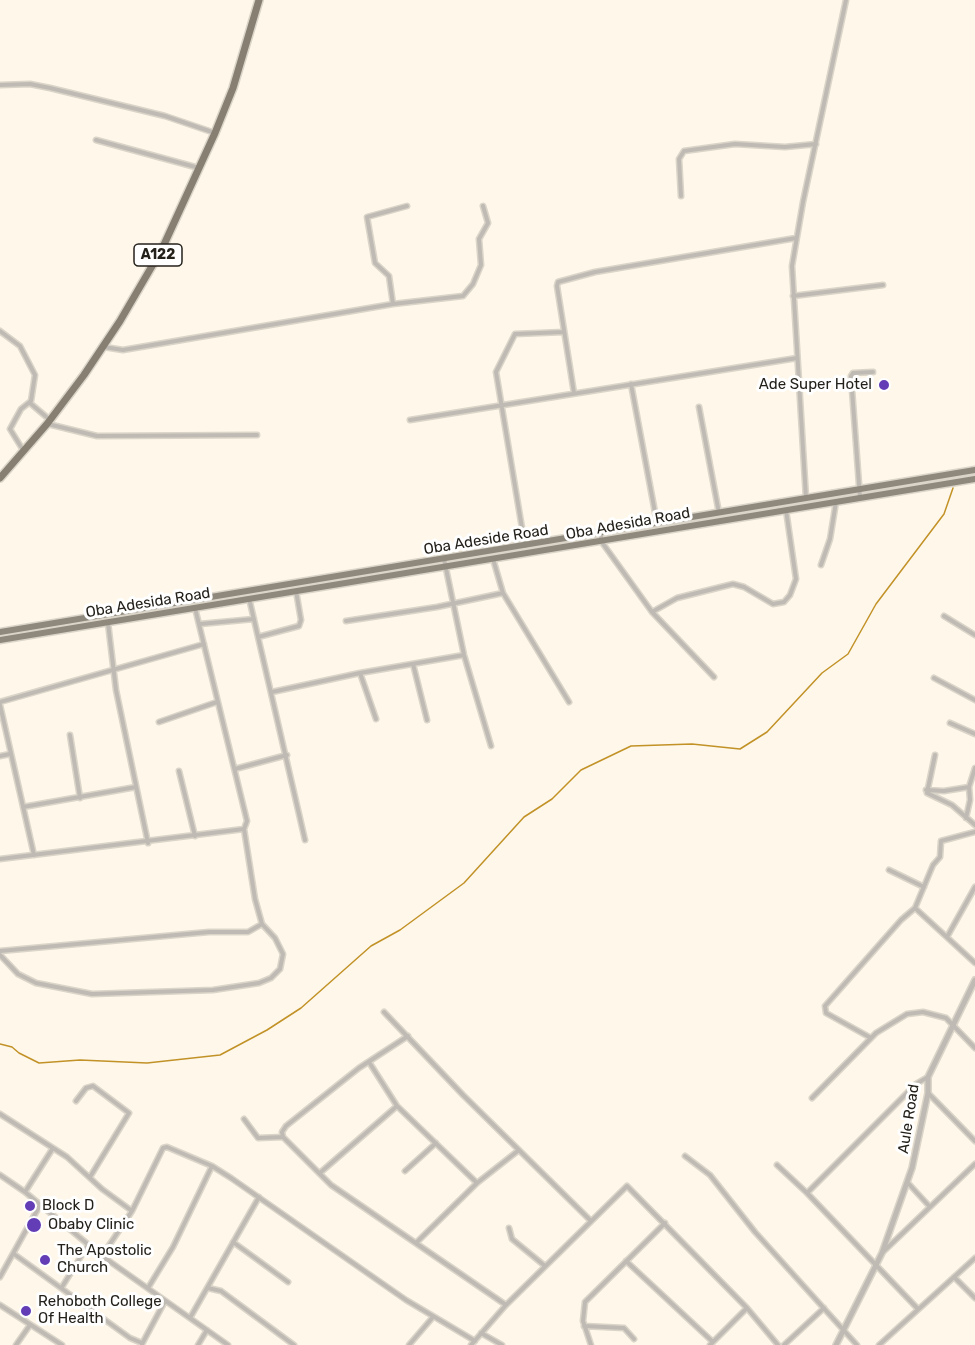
<!DOCTYPE html>
<style>
body{margin:0}
canvas{display:block;background:#fef7ea}
</style>
<canvas width="975" height="1345"></canvas>
<script>
const c = document.querySelector('canvas').getContext('2d');
c.lineJoin = 'round';
const shape = rows => new Path2D(rows.map(r => 'M' + r).join(''));
function trace(path, color, width, dash) { c.strokeStyle = color; c.lineWidth = width; c.lineCap = dash ? 'butt' : 'round'; c.setLineDash(dash || []); c.stroke(path); }
function write(font, color, halo, rows, align = 'center') {
  c.font = font + ' Rubik,sans-serif'; c.lineWidth = 6; c.setLineDash([]); c.textBaseline = 'middle'; c.strokeStyle = halo; c.fillStyle = color; for (const [text, x, y, turn = 0] of rows) {
    c.save(); c.translate(x, y); c.rotate((+turn || 0) * Math.PI / 180); c.textAlign = isNaN(turn) ? turn : align; if (halo) c.strokeText(text, 0, 0); c.fillText(text, 0, 0); c.restore();
  }
}
trace(shape([
 [0,1044,12,1047,19,1053,39,1063,80,1060,147,1063,220,1055,267,1030,301,1008,371,946,400,930,464,883,524,817,552,799,581,770,631,746,692,744,740,749,767,732,822,673,848,654,876,604,944,514,953,488]
]), '#c29227', 1.5);
const minor = shape([
 [0,85,30,84,50,88,165,116,215,133],
 [96,140,199,168],
 [681,196,679,159,684,151,735,144,785,147,816,144],
 [793,296,883,285],
 [393,304,389,276,375,263,367,217,407,206],
 [0,331,20,346,35,375,31,401,21,409,10,429,23,450],
 [104,347,123,350,393,304,463,296,473,284,481,265,479,239,488,223,483,206],
 [631,384,657,523],
 [574,393,557,286,558,282,595,272,796,238],
 [30,403,50,420],
 [699,407,719,513],
 [410,420,797,358],
 [48,424,97,436,257,435],
 [806,498,792,266,803,202,846,0],
 [860,498,851,376,853,373,873,372],
 [601,533,601,541,652,612,714,677],
 [525,546,496,372,515,334,564,332],
 [444,559,464,655,491,746],
 [493,559,503,593,569,702],
 [821,565,830,539,836,502],
 [249,598,305,840],
 [652,612,677,598,733,584,744,587,773,604,784,602,790,595,796,579,786,510],
 [944,616,975,635],
 [346,621,437,607,503,593],
 [108,623,116,690,148,843],
 [200,624,254,619],
 [258,637,299,626,301,620,296,591],
 [413,664,427,720],
 [360,673,376,719],
 [934,678,975,700],
 [272,692,360,673,464,655],
 [0,702,204,644],
 [0,705,34,855],
 [159,722,217,702],
 [950,723,975,734],
 [70,735,80,798],
 [935,755,927,793,952,805,975,825],
 [0,756,10,754],
 [235,769,287,755],
 [179,771,195,836],
 [926,790,944,791,969,787],
 [23,807,136,787],
 [966,818,970,800,969,787,975,768],
 [0,859,244,829],
 [889,870,924,887],
 [915,908,975,963],
 [947,937,975,887],
 [0,951,209,932,248,932,262,924],
 [0,955,18,974,36,983,92,994,213,990,259,983,271,978,280,969,283,954,275,938,262,924,255,899,244,829,247,821,195,608],
 [384,1012,463,1095,590,1220],
 [871,1038,826,1013,825,1006,901,920,915,908,933,865,940,857,941,841,975,832],
 [369,1062,397,1106,477,1183],
 [928,1093,975,1141],
 [812,1098,876,1033,907,1014,923,1012,946,1018,975,1048],
 [76,1101,86,1088,93,1086,129,1113,90,1177],
 [0,1114,67,1157,102,1189,132,1211],
 [244,1119,258,1138,283,1137],
 [283,1137,331,1185,506,1305],
 [283,1137,282,1132,286,1126,359,1068,408,1036],
 [685,1156,710,1175,755,1232,857,1345],
 [777,1165,807,1193,918,1309],
 [405,1171,436,1143],
 [321,1172,397,1106],
 [0,1175,25,1192,102,1256,228,1345],
 [908,1183,930,1207],
 [25,1192,53,1148],
 [807,1193,916,1084,928,1077],
 [509,1228,512,1239,545,1266],
 [233,1242,288,1282],
 [417,1242,477,1183,519,1150],
 [883,1252,975,1164],
 [14,1254,130,1338,142,1343],
 [102,1256,132,1211,163,1148,167,1147,212,1166,231,1178,406,1300,475,1341],
 [626,1261,713,1342],
 [0,1277,40,1205],
 [954,1277,975,1298],
 [62,1287,88,1245],
 [148,1288,173,1247,212,1166],
 [208,1288,221,1291,294,1345],
 [0,1305,62,1345],
 [190,1318,259,1197],
 [584,1326,624,1328,634,1339],
 [481,1333,502,1345],
 [142,1344,165,1301],
 [16,1345,30,1325],
 [198,1345,207,1330],
 [409,1345,433,1317],
 [471,1345,506,1305,627,1186,747,1308,778,1345],
 [591,1345,583,1321,585,1302,665,1223],
 [710,1345,747,1308],
 [784,1345,824,1308],
 [879,1345,975,1258]
]);
const tertiary = shape([
 [836,1345,882,1253,912,1168,928,1093,928,1077,975,980]
]);
const primary = shape([
 [0,632,975,470],
 [0,640,975,479]
]);
const trunk = shape([
 [0,478,47,424,84,375,120,321,162,249,215,133,233,88,259,0]
]);
trace(minor, '#dbd5c9', 7);
trace(tertiary, '#dbd5c9', 8);
trace(primary, '#dbd5c9', 9);
trace(trunk, '#dbd5c9', 10);
trace(minor, '#bfbbb4', 4);
trace(tertiary, '#bfbbb4', 5);
trace(primary, '#8f887c', 6);
trace(trunk, '#867f72', 7);
for (const [x, y, r, color] of [
 [884,385,6,"#633db6"],
 [30,1206,6,"#633db6"],
 [34,1225,8,"#633db6"],
 [45,1260,6,"#633db6"],
 [26,1311,6,"#633db6"]
]) { const dot = new Path2D(); dot.arc(x, y, r, 0, 2 * Math.PI); c.fillStyle = color; c.fill(dot); trace(dot, '#fff', 2); }
for (const [x, y, w] of [
 [158,255,48]
]) { const box = new Path2D(); box.roundRect(x - w / 2, y - 11, w, 22, 4.5); c.fillStyle = '#fff'; c.fill(box); trace(box, '#24211b', 1.5); }
write('bold 14px', '#24211b', null, [
 ["A122",158,255]
]);
write('15px', '#24211b', '#fff', [
 ["Ade Super Hotel",872,385,"right"],
 ["Block D",42,1206],
 ["Obaby Clinic",48,1225],
 ["The Apostolic",57,1251],
 ["Church",57,1268],
 ["Rehoboth College",38,1302],
 ["Of Health",38,1319]
], 'left');
write('15px', '#24211b', '#fff', [
 ["Oba Adesida Road",628,524,-10],
 ["Oba Adeside Road",486,540,-9],
 ["Oba Adesida Road",148,603,-9],
 ["Aule Road",909,1119,-81]
]);
</script>
